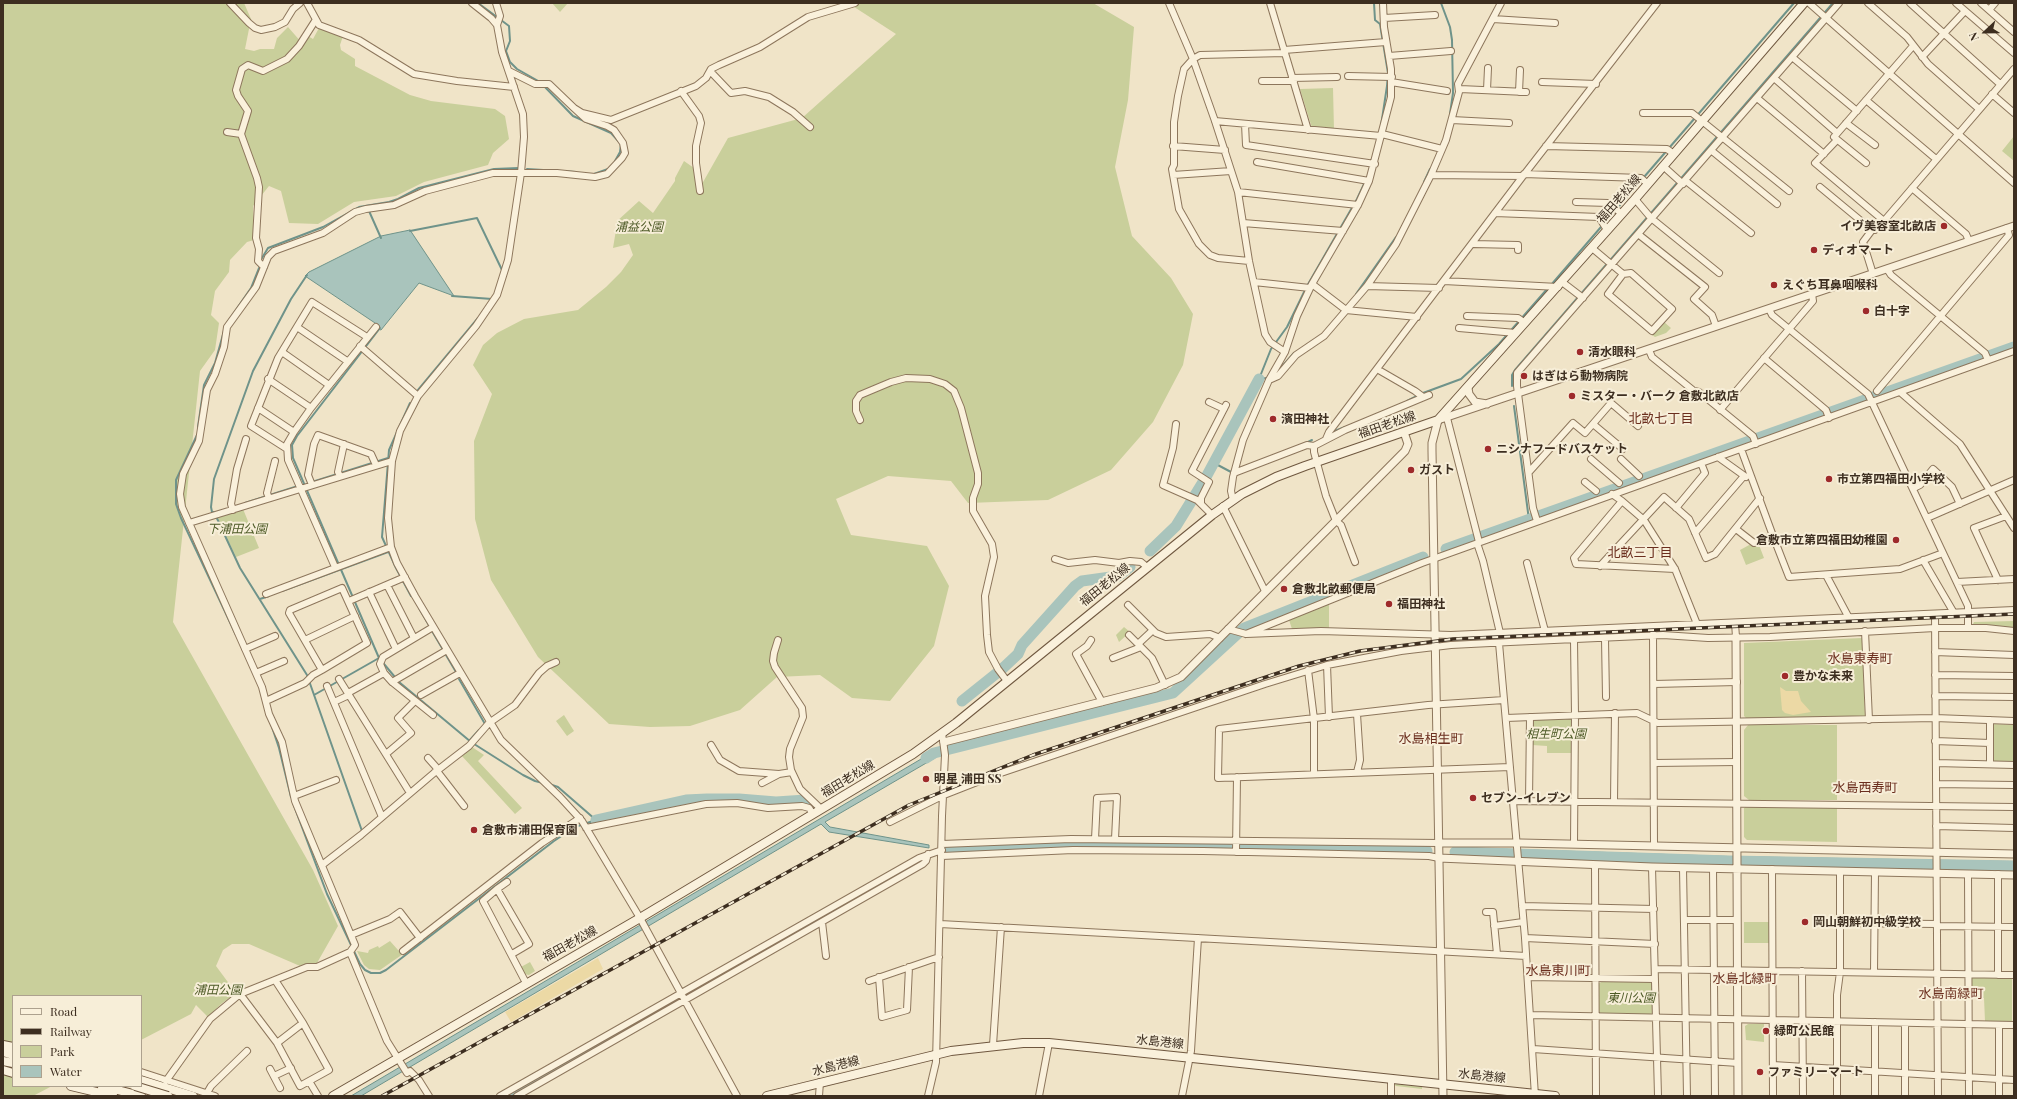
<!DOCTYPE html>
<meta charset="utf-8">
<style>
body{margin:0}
#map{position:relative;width:2017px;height:1099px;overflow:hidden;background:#f0e4c8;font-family:"Playfair Display",serif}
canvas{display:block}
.frame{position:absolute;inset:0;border:4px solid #3d2e20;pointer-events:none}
.legend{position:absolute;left:12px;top:995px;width:130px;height:92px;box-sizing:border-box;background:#f7eed8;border:1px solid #ada18e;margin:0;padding:5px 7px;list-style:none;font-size:12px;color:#3d2e20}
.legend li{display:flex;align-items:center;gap:8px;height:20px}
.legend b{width:20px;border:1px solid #ada18e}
.north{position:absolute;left:1965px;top:12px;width:40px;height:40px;-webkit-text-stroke:3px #f7eed8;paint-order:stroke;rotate:248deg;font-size:11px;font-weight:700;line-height:16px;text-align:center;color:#3d2e20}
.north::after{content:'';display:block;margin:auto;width:14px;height:18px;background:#3d2e20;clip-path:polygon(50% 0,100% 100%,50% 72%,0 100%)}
</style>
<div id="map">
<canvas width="2017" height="1099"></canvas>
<div class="frame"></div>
<ul class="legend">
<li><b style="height:5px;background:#faf1dc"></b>Road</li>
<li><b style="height:5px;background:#3d2e20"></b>Railway</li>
<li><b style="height:11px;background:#c9cf9b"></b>Park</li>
<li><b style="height:11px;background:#a9c4bc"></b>Water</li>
</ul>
<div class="north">N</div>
</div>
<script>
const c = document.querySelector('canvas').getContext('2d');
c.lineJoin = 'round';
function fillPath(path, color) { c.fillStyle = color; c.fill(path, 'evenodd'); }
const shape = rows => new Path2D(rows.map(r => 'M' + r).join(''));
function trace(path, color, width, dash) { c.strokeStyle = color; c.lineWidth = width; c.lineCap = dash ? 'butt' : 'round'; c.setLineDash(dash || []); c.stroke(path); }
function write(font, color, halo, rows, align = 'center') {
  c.font = font + ' "Playfair Display","Noto Sans JP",serif'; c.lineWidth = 4; c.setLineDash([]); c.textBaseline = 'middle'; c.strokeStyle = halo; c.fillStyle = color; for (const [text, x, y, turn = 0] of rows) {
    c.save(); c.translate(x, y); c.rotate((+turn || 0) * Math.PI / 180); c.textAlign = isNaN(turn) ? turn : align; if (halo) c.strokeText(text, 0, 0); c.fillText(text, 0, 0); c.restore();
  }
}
fillPath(shape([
 [3,3,244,3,251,19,245,49,254,51,260,49,274,49,277,38,288,27,302,43,308,36,313,39,319,28,343,36,340,45,341,50,355,59,355,66,410,95,431,101,495,109,505,116,509,139,493,153,488,165,424,182,396,196,354,202,318,224,289,223,281,191,269,186,253,206,254,240,247,242,230,260,229,272,215,291,211,315,219,323,215,350,200,371,173,622,313,870,338,926,317,963,300,966,249,944,232,944,223,950,216,966,236,993,221,1004,208,1017,196,1005,191,1014,141,1040,141,996,13,996,13,1086,52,1086,33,1096,3,1096],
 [552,3,568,3,560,12],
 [848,3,1093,3,1134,27,1128,100,1115,167,1132,236,1171,278,1193,314,1183,365,1153,422,1111,470,1048,500,968,503,951,481,888,476,836,499,851,535,927,546,949,586,934,646,890,701,852,698,820,675,777,677,740,710,690,726,650,727,609,724,538,657,491,580,475,519,474,441,492,394,473,365,483,345,497,333,524,319,578,310,606,287,621,272,633,255,629,244,613,248,616,230,618,230,616,222,639,201,653,213,675,181,675,178,684,161,694,168,698,191,728,138,802,118,896,34],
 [1333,88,1334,130,1312,128,1300,89],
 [2014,136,2014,161,2002,151],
 [1664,322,1671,328,1666,333,1655,337,1652,335],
 [243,509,259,548,236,557,217,517],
 [1751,544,1759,545,1764,558,1746,565,1740,550],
 [1329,604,1329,628,1292,629,1289,620],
 [2014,621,2014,628,1973,624,1974,622],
 [1124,627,1130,632,1119,642,1116,635],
 [1862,638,1865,717,1748,720,1744,716,1744,643],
 [564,715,574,731,567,736,556,721],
 [1571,717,1572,753,1547,753,1547,746,1532,745,1532,722,1535,720],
 [1992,724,2014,725,2014,763,1991,762],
 [1748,725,1837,725,1837,800,1749,800,1744,796,1744,730],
 [472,747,484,755,478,761,522,808,515,814,461,755],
 [1747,806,1837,806,1837,842,1747,840,1744,837,1744,808],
 [1744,922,1770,922,1770,943,1744,943],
 [390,941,398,950,403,954,380,970,369,969,364,965,357,951,368,953,369,950,378,946,379,948],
 [530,962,535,971,529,975,524,974,521,967],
 [1971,976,2012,977,2012,1021,1985,1021,1984,998,1971,998],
 [1603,981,1650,982,1654,986,1653,1012,1651,1014,1601,1014,1599,1012,1598,984],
 [1748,1024,1764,1024,1764,1042,1746,1040,1745,1026],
 [1393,1084,1422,1087,1422,1089,1396,1086]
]), '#c9cf9b');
fillPath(shape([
 [1780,687,1786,691,1798,691,1801,701,1811,712,1793,715,1785,713,1782,710],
 [598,958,603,969,511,1022,505,1012]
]), '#ecd9a5');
const water = shape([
 [410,230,454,296,419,283,381,330,378,329,378,325,305,276,309,272,381,236,410,230],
 [938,749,940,755,825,822,830,827,929,845,929,848,829,832,821,824,361,1096,351,1096,938,749],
 [917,863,918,865,688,996,511,1096,506,1096,917,863]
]);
fillPath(water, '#a9c4bc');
trace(water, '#6f938a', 1);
trace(shape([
 [478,3,509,26,510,41,506,51,510,62,517,69,540,82],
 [1374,3,1375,20,1380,24,1388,73,1387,86,1381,126],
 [1441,3,1450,27,1452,40,1453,93,1450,114],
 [543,85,573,116,611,133,621,144,620,152,615,161],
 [527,169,576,172],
 [594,174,608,169],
 [1424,182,1430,169],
 [369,211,381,238],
 [410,231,477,218,502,270],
 [262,258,268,248,323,227,359,207,389,202,398,199,419,188,494,169,519,168],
 [307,275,291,299,253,371,214,479,211,507,212,512,214,512,240,568,307,675,362,831],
 [1551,285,1794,3],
 [1356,294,1396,237],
 [452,296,492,299],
 [227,323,251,288,259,268],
 [380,328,297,436,292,445,293,458,379,658,399,682,471,742,523,775,535,781,543,783],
 [1278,371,1294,353],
 [1259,379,1271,349,1287,327,1307,286,1357,199,1365,182],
 [1259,379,1267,378],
 [1512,386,1512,375,1515,370,1833,3],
 [418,390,478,318],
 [1423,393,1461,379,1499,344,1548,288],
 [1407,401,1417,396],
 [410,403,389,450,382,537,396,568,411,596],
 [1514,406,1529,520],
 [198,427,204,385,215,363,224,331],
 [1332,432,1345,427],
 [197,435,176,480,176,504,181,518,236,635],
 [1306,443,1312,440],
 [1214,463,1231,472],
 [312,482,388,458],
 [245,503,298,486],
 [282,591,388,552],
 [260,599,269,596],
 [419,608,430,627],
 [432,631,442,648],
 [446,655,456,672],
 [459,679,485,724],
 [314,695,379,658],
 [271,724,279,748,291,797],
 [469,741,479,730],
 [549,784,558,787,596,820],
 [293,803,327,894,360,964,365,970,371,973,380,973,386,970,554,841,575,827,596,820],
 [1312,845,1427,848],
 [1455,848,1729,857,2014,862],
 [946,851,946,847,1061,843,1170,843]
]), '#6f938a', 2);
trace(shape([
 [1446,549,2014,347],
 [1150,551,1176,526,1205,479,1259,379],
 [962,701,1002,669,1018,654,1022,645,1075,586,1082,581,1118,576,1130,567],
 [926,758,934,753,1173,693,1244,628,1423,557],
 [596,820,686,800,707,799,739,799,776,802,806,800,813,806],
 [946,851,1095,846,1312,848,1427,851],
 [1455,852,1729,861,2014,866]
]), '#a9c4bc', 11);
const minor = shape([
 [230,3,249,23,255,28,261,30,275,27,285,22,293,9,300,3],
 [307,3,319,25,359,40,414,74,457,81,514,87],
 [472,3,491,18,497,25,502,52,523,114,524,137,521,173,508,260,497,295,476,326,418,396,400,431,392,461,388,518,391,547,397,563,415,596,501,740,560,797,582,821,640,918,737,1096],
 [496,3,500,16,497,25],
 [1169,3,1193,59,1215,121,1238,192,1249,261,1265,334,1270,342,1285,352],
 [1270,3,1308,130],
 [1809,3,2014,183],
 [1868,3,1907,37,1928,64,1979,109],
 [1910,3,2000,84],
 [1956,3,2014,53],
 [1981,3,2014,32],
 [1989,10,1995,3],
 [1384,18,1435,15],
 [1493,19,1555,23],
 [1284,50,1386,42],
 [1389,56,1451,51],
 [1792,57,1857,111],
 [1922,57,1965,11],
 [509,71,535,84,549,84,574,108,582,113,611,120,696,86,706,78,711,69,719,65,760,47,808,17,855,3],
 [710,71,731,93,745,91,769,97,793,112,810,127],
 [1348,76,1392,77],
 [1292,78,1337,77],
 [1774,78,1837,133],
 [1262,81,1294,81],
 [1391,82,1447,91],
 [1542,82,1596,84],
 [1460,89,1526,92],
 [1487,90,1488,68],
 [681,91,699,116,701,123,696,146,696,163,700,191],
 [1519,92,1520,70],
 [1992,94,2014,113],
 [1757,98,1824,154],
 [1866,100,1936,159],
 [1643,113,1692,113,1789,191],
 [1452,120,1509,123],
 [1215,121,1381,136],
 [1846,123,1875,145],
 [1245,124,1246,145,1375,164],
 [227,132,241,134,248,111,238,96,236,90,242,69,248,65,263,71,287,59,299,46,315,21],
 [241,134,257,178,259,187,256,238,259,249,258,261,264,267],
 [1382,134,1442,149],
 [1837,140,1815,163,1884,221],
 [1173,146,1225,150],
 [1546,146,1667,149,1674,154],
 [1712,151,1777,204],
 [1257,162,1369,181],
 [1866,163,1834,137,1913,46],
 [1663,166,1683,184],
 [1524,174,1641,178,1648,184],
 [1173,175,1231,171],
 [1431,175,1523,176],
 [1686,181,1751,233],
 [1820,187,1872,230],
 [1912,188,1966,234,1969,241],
 [1238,192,1358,205],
 [1635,199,1651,218,1719,273],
 [1576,202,1608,203,1622,214],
 [1495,213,1599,217,1607,230],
 [1243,223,1343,231],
 [1638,234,1705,287,1694,299,1712,315,1716,326],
 [1473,244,1518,245,1518,250],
 [1592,248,1623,274,1631,273,1672,309,1652,331,1608,294,1623,274],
 [1249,261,1218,258,1210,255,1199,244,1179,209,1172,169,1174,165,1174,122,1178,96,1184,69,1193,59,1200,55,1285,53],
 [1887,269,1891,275,1985,353,1988,360],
 [1873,274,1863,242,1872,230,1875,230,1884,221,2014,69],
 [1444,281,1558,287],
 [1254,282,1310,288],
 [1562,282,1583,298],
 [1312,284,1346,310,1417,317],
 [1367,286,1439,288],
 [1769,309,1772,315,1868,394,1968,606,1968,627],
 [1467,316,1518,318,1525,323],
 [297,327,347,361],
 [1459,328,1516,333],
 [360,346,418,396],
 [1649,350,1652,357,1694,391,1699,392,1753,436,1756,444],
 [282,352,329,385],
 [1764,358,1826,410,1829,418],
 [1377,369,1415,391,1423,397],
 [268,379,311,408],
 [1269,380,1278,376,1296,355,1324,336,1367,286,1396,244,1431,175,1446,140,1459,92,1458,84,1501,3],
 [1877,391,2009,235,2007,228],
 [1900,392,1960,444,2014,528],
 [1209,402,1224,409],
 [258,408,294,432],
 [1720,410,1813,301,1812,294],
 [1447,418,1479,542],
 [860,420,856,411,856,401,860,395,891,382,906,378,930,379,945,384,954,391,961,408,978,473,978,484,973,498,973,511,992,544,994,557,985,596,987,635,989,652,998,669,1007,681],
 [1176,424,1173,448,1163,485,1197,500,1212,515],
 [1593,424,1623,449],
 [1326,439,1329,432,1523,176,1657,3],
 [287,449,251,426,278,358,312,302,367,337],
 [1741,449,1773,536],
 [1718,457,1746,477],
 [1591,459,1619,483],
 [1621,459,1639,476],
 [1529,472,1573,423,1585,433,1611,403,1638,426],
 [1234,473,1307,445,1314,446],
 [340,476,338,472,344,444],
 [1585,482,1596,491],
 [312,485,308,475,314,444,318,435,371,454,376,465],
 [1914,488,1920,485,1933,469,1952,487,1960,504],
 [1612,494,1622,501,1574,558,1576,564,1675,569],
 [269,498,267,493,275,461],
 [1233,500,1231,491,1233,477,1243,440,1269,380,1285,352,1297,316,1312,284,1358,205,1369,181,1391,97,1391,69,1384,27,1383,3],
 [1622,501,1644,520,1675,569,1697,624],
 [1201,503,1201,498,1209,482,1192,471,1226,405],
 [1223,506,1265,591],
 [1676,508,1705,473,1701,463],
 [233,510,231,504,237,469,246,439],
 [1927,518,2014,480],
 [1537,521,1533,508,1517,386,1517,373,1839,3],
 [189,523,392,461],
 [1736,529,1754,543,1773,536,1789,577,1900,569,1943,553],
 [1695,533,1744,476],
 [1477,543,1483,561,1500,633],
 [1055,559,1068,563,1095,560,1119,563,1130,561,1141,562,1147,567],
 [1923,560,1954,613],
 [1355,562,1341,525,1336,521,1326,496,1314,452,1314,446,1345,430,1429,395],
 [1527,563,1545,631],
 [1600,566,1664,497,1689,519,1706,558,1715,554,1760,498],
 [335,567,288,460,287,444,294,432,311,408,376,327],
 [1826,575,1849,618],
 [1998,580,1974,528,2006,516],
 [1957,582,2014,579],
 [387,585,414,638],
 [369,592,396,649],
 [266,594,391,547],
 [349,601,405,577],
 [1128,605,1156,633,1166,637,1210,634,1220,638],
 [1935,614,1938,1096],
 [1735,623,1736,637],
 [1228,629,1246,634,1321,631,1451,635,2014,610],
 [1865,631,1869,720],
 [1246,634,1422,563,2014,351],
 [1653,634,1654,846],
 [1129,635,1152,658,1165,685],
 [1605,639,1606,697],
 [305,640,355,616],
 [778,640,774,653,773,661,775,667,802,708,803,717,790,749,789,757,791,770,800,789,821,809],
 [1091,640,1087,646,1076,654,1102,702],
 [1499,643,1525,938,1535,1096],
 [1138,644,1153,630],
 [245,649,275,636],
 [1935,652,2014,655],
 [1113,658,1141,647],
 [1327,665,1329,717],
 [1308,670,1314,719,1314,774],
 [256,673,284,661],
 [1935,675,2014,676],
 [339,679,410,793],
 [392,682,447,650],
 [1654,684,1737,682],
 [327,686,382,817],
 [348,693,384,673],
 [421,695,460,673],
 [1935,696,2014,697],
 [1504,700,1428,705,1219,729,1218,778,1510,767],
 [266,701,305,683,313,675,322,670,367,643,342,588,290,610,289,613,322,670],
 [334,702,349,695],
 [433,715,392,682,384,673,380,664,383,657,433,627],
 [1506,718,1637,713,1658,723,1935,718,2014,721],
 [1990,720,1990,764],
 [1935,741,1990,743],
 [711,745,720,760,739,771,779,774],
 [386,754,411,733,398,718,415,701],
 [428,758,436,767,437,771,464,806],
 [1654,763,1737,762],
 [1936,763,2014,765],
 [1357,772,1360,760,1357,714],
 [762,783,779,774,792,772],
 [1936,784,2014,785],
 [294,796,336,780],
 [1513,801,2014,807],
 [1529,801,1530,717],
 [1614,802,1615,713],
 [890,822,944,795,995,775,1265,684,1327,665,1401,651,1451,645,1510,642,1663,635,1708,638,1770,637,1935,628,1986,628,2014,631],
 [1936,826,2014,828],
 [586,828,706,804,737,803,768,808,802,806,809,808,813,814],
 [1095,839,1097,798,1117,797,1115,839],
 [942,844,1071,839,1439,843],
 [1574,844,1575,715,1574,640],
 [1236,852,1237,777],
 [942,856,1073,850,1203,851,1429,856,1439,858],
 [322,865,361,835,434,773,469,746,489,723,515,705,539,673,547,666,556,662],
 [1595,865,1596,1096],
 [1652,867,1658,1096],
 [1683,868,1687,1096],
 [1713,868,1715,1096],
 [1772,869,1773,1096],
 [1968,874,1969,1096],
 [497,889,507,882],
 [1522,906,1654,909],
 [1486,912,1493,912,1497,954],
 [1684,920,1737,920],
 [822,922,826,956],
 [1840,923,1937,924],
 [940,924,1526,956],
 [1494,926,1523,922],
 [1937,926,2014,927],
 [351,935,390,919,400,912,420,938],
 [1525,938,1655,944],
 [403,951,542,843,580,818],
 [350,952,387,1041,407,1073,410,1071,419,1080,429,1096],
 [512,954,529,944,497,889,483,901,526,983],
 [1655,969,2014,975],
 [1802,971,1803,1096],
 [1874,972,1875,872],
 [1998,975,1998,874],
 [879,977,882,1017,907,1010,909,967],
 [1528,977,1655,979],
 [869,981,939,957],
 [240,994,277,1043,300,1086,329,1070,303,1023,275,980],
 [1531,1015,2014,1025],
 [1905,1023,1905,1096],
 [277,1043,303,1023],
 [993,1045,1001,927],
 [1533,1049,1738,1063],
 [1773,1065,2014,1080],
 [270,1069,280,1088],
 [141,1072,215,1096],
 [274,1076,291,1068],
 [166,1081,210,1019,240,994,307,967,317,967,350,952,355,945,295,801,282,742,269,714,262,687,182,507,180,494,183,474,199,441,207,390,215,374,224,347,227,327,256,287,268,257,274,251,323,233,355,212,366,209,394,205,425,191,493,173,557,173,595,177,607,174,622,158,625,153,623,143,614,130,607,126,586,119,574,108],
 [309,1081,318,1096],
 [207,1093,211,1086,247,1051],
 [500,1096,919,858,942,850],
 [517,1096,923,864,926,861,928,854],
 [819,1096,820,1082],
 [928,1096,936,1062,942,816,945,755,942,733],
 [1039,1096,1049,1043],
 [1182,1096,1191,1051,1198,938],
 [1391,1096,1391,1079],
 [1837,1096,1837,995,1840,972,1840,871],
 [1875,1096,1875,1022],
 [1999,1096,1999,1025]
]);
const tertiary = shape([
 [1468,388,1469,394,1475,402,1487,404],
 [1736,637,1738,1096],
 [944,742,1156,688,1181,677,1405,451,1408,444,1404,432],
 [1439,843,1521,843,2014,854],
 [1439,858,1652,867,2014,875],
 [1443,1096,1432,451,1432,443,1438,420,2014,226]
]);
const secondary = shape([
 [3,1045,13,1047],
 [3,1052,13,1055],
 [3,1061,13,1063],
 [3,1070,13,1073],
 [141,1080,193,1096],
 [71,1086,113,1096],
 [102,1086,141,1096],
 [333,1096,640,918,913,754,956,723,1212,515,1242,494,1276,477,1305,466,1438,420,1635,199,1804,3],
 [767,1096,951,1051,1023,1043,1049,1043,1555,1096]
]);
trace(minor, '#8d765c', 8);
trace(tertiary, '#8d765c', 9);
trace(secondary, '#6f573f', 10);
trace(minor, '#faf1dc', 6);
trace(tertiary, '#faf1dc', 7);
trace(secondary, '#faf1dc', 8);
const rail = shape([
 [382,1096,909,805,1033,755,1299,666,1360,651,1453,639,2014,614]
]);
trace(rail, '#3d2e20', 3.5);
trace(rail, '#f7eed8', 2, [6]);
const secondaryBridge = shape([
 [135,1086,168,1096]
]);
trace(secondaryBridge, '#6f573f', 10, []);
trace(secondaryBridge, '#faf1dc', 8);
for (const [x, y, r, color] of [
 [1944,226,4,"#9e2a2b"],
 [1814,250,4,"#9e2a2b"],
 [1774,285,4,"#9e2a2b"],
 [1866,311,4,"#9e2a2b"],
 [1580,352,4,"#9e2a2b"],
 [1524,376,4,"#9e2a2b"],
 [1572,396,4,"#9e2a2b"],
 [1273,419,4,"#9e2a2b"],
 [1488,449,4,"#9e2a2b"],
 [1411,470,4,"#9e2a2b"],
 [1829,479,4,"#9e2a2b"],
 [1896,540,4,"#9e2a2b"],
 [1284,589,4,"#9e2a2b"],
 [1389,604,4,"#9e2a2b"],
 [1785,676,4,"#9e2a2b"],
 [926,779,4,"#9e2a2b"],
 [1473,798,4,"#9e2a2b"],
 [474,830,4,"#9e2a2b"],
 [1805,922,4,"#9e2a2b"],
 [1766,1031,4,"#9e2a2b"],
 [1760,1072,4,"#9e2a2b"]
]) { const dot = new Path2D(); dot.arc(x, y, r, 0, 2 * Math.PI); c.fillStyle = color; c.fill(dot); trace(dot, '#f7eed8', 1.5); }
write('12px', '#3d2e20', '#f7eed8', [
 ["福田老松線",1619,199,-49],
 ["福田老松線",1387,425,-19],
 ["福田老松線",1105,585,-39],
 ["福田老松線",848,779,-31],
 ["福田老松線",570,944,-29],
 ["水島港線",1160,1042,6],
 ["水島港線",836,1066,-14],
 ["水島港線",1482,1076,6]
]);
write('bold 12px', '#3d2e20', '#f7eed8', [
 ["イヴ美容室北畝店",1936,226,"right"],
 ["ディオマート",1822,250],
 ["えぐち耳鼻咽喉科",1782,285],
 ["白十字",1874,311],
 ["清水眼科",1588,352],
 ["はぎはら動物病院",1532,376],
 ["ミスター・バーク 倉敷北畝店",1580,396],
 ["濱田神社",1281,419],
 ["ニシナフードバスケット",1496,449],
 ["ガスト",1419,470],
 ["市立第四福田小学校",1837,479],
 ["倉敷市立第四福田幼稚園",1888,540,"right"],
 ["倉敷北畝郵便局",1292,589],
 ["福田神社",1397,604],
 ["豊かな未来",1793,676],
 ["明星 浦田 SS",934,779],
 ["セブン-イレブン",1481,798],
 ["倉敷市浦田保育園",482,830],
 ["岡山朝鮮初中級学校",1813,922],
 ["緑町公民館",1774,1031],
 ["ファミリーマート",1768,1072]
], 'left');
write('italic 12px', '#4d5a26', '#f7eed8', [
 ["浦益公園",639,227],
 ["下浦田公園",237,529],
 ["相生町公園",1556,734],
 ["浦田公園",218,990],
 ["東川公園",1631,998]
]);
write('13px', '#6b2e1e', '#f7eed8', [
 ["北畝七丁目",1661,419],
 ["北畝三丁目",1640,553],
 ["水島東寿町",1860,659],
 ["水島相生町",1431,739],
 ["水島西寿町",1865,788],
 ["水島東川町",1558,971],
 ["水島北緑町",1745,979],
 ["水島南緑町",1951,994]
]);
</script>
